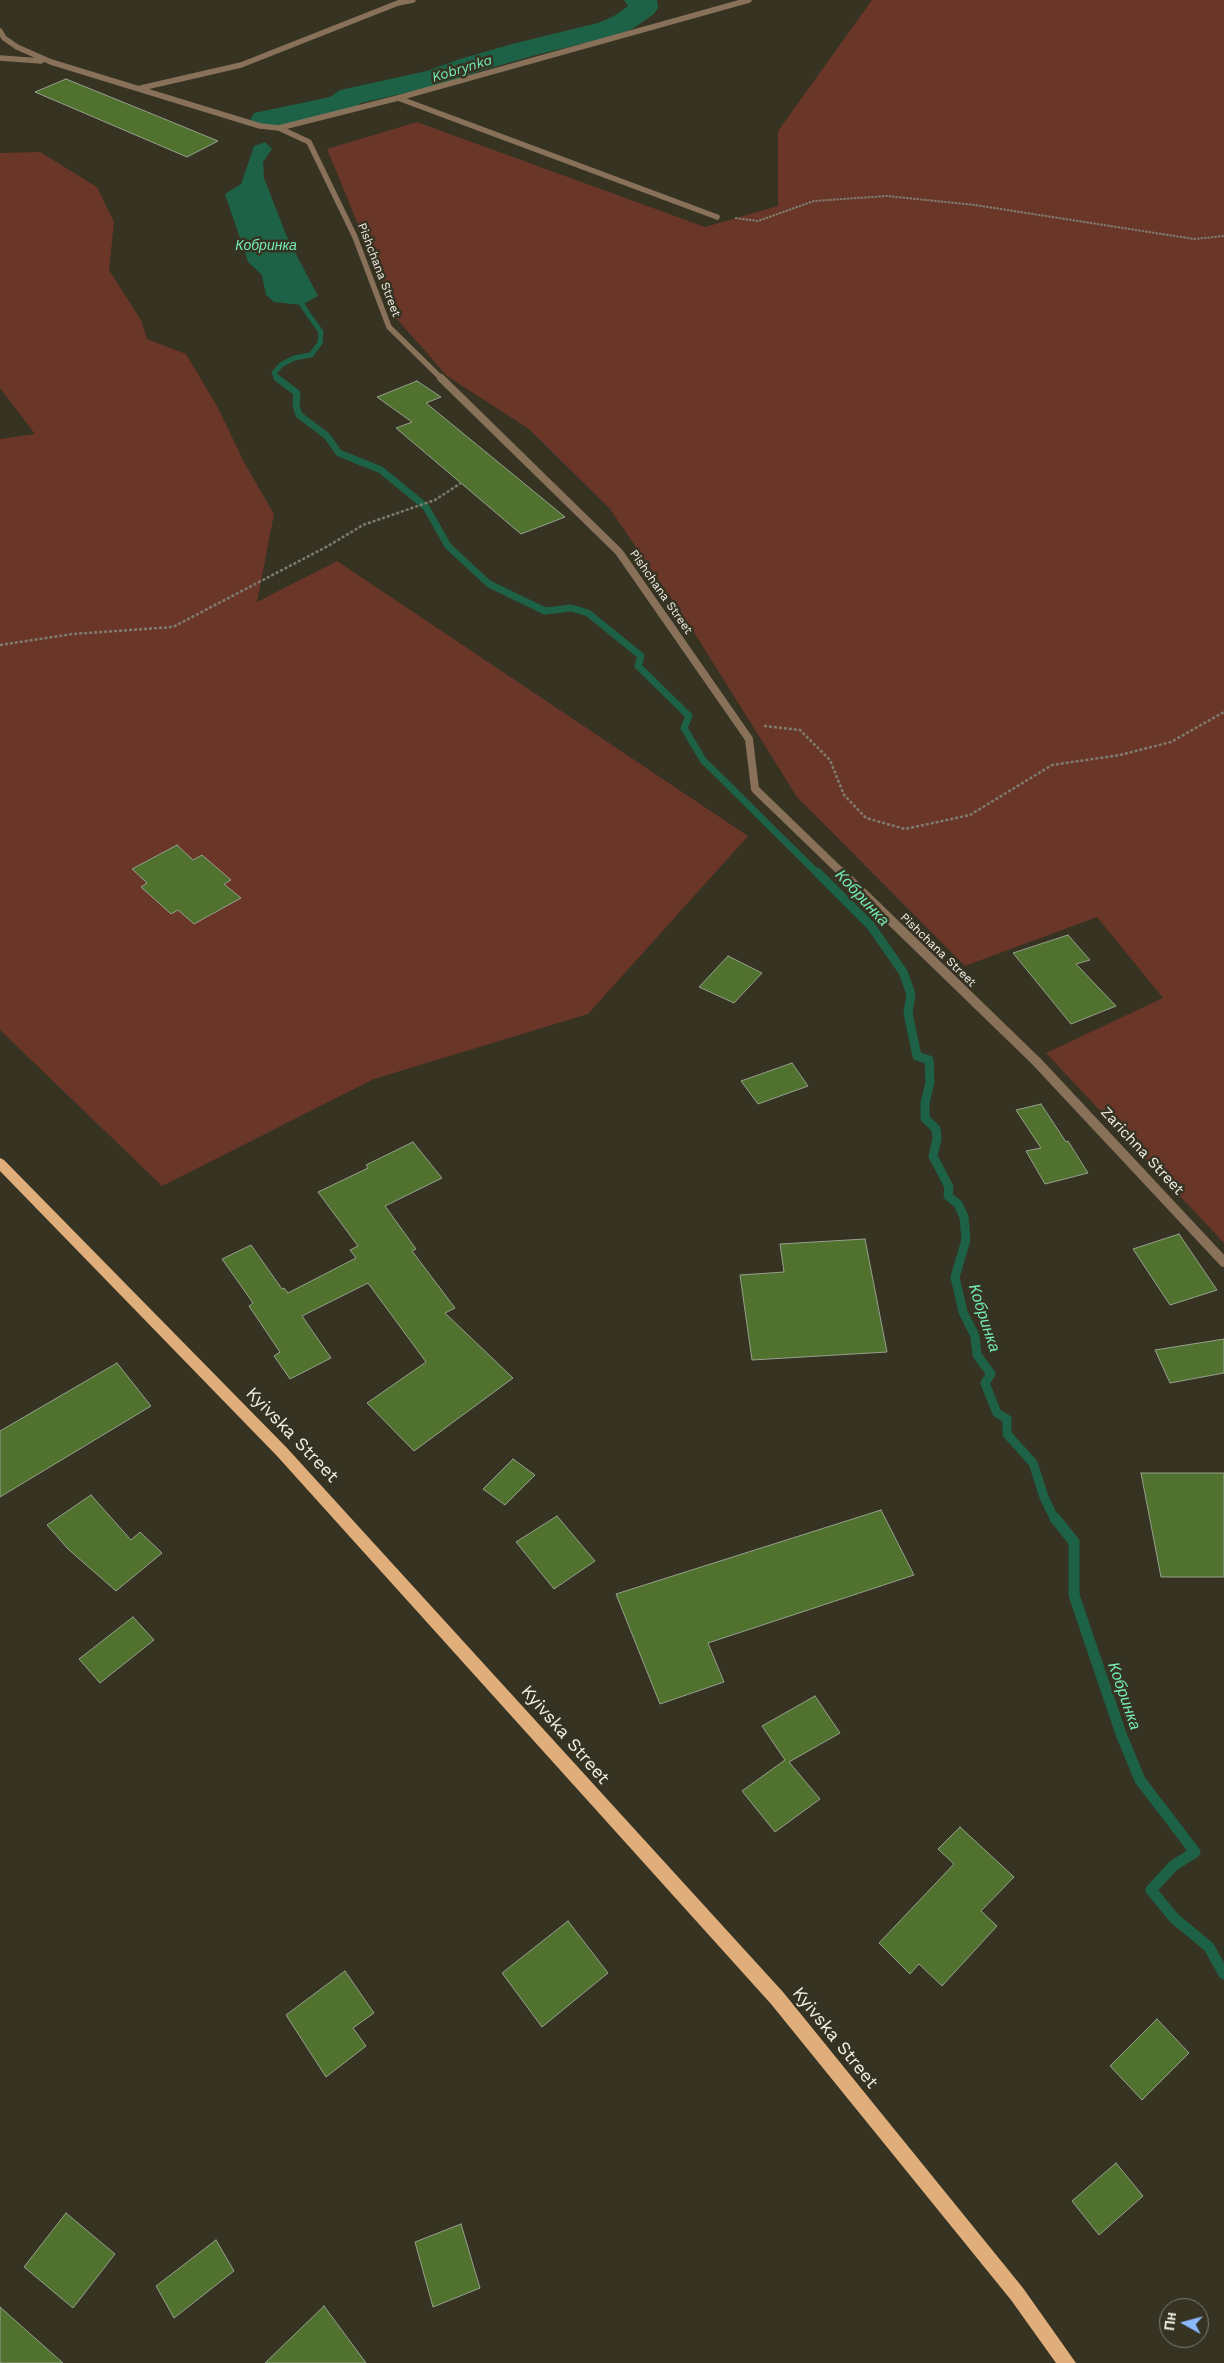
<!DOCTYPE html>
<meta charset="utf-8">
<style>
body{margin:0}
#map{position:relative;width:1224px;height:2363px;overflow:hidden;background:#363323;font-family:"Work Sans",sans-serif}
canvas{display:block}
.north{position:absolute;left:1159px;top:2298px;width:50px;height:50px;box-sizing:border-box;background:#363323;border:1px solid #817f71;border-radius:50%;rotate:277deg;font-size:14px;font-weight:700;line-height:20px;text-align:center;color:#f2f0e6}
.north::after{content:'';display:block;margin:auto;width:18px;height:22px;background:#8cb9fc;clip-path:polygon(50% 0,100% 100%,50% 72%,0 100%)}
</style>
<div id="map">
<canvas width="1224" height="2363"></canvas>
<div class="north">Пн</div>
</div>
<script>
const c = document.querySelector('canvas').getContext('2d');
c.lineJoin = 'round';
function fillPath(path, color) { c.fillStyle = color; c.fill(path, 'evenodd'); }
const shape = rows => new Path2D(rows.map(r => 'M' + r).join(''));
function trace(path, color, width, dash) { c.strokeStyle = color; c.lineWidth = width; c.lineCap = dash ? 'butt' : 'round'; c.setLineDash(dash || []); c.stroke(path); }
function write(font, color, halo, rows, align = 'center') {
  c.font = font + ' "Work Sans",sans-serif'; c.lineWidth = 5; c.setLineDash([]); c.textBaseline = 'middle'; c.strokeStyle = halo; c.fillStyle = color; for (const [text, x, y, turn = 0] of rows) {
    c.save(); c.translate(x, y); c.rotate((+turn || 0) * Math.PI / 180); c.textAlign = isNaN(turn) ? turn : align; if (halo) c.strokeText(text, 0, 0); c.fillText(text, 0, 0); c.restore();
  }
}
fillPath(shape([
 [872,0,1224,0,1224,1243,1046,1053,1163,998,1097,917,965,966,797,797,692,629,610,509,529,429,447,376,397,319,327,149,417,122,705,227,778,206,778,131],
 [40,152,97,187,114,222,109,270,141,320,147,339,186,354,217,406,245,464,274,514,257,602,337,561,748,836,588,1014,374,1079,162,1186,0,1030,0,439,35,434,0,388,0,153]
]), '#693628');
fillPath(shape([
 [265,142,272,149,263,162,264,178,287,237,318,296,302,305,274,302,266,295,262,275,248,262,225,194,241,184,254,146]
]), '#1d6246');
trace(shape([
 [278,379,274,373,281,365,294,358,311,355,320,343,321,332,302,305]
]), '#1d6246', 5);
trace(shape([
 [277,378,297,393,296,405,299,415,327,436,339,453,381,470,426,507,448,546,489,584,545,611,571,608,588,613,641,656,638,666,689,716,684,728,703,760,818,874]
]), '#1d6246', 7);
trace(shape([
 [817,872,871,926,903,972,911,994,908,1013,917,1056,929,1060,930,1082,925,1103,925,1118,936,1129,937,1139,933,1156,949,1187,948,1196,958,1204,964,1217,966,1240,955,1277,963,1312,975,1336,977,1355,991,1374,985,1383,997,1413,1007,1419,1007,1434,1033,1463,1044,1497,1055,1520]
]), '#1d6246', 9);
trace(shape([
 [1055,1518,1074,1542,1074,1595,1121,1734,1140,1780,1195,1852,1173,1866,1151,1890,1174,1918,1209,1947,1224,1974]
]), '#1d6246', 11);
fillPath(shape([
 [624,0,657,0,658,8,654,14,634,28,618,35,536,55,480,71,446,84,361,103,351,110,265,129,254,127,250,120,254,113,330,97,340,90,427,71,460,59,516,43,598,23,614,16,628,6,624,0]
]), '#1d6246');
const building = shape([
 [66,79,140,109,218,141,187,157,35,92,66,79],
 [417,381,441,397,426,403,565,517,521,534,396,428,412,422,377,397,417,381],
 [177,845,193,860,202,855,231,880,224,884,241,898,194,924,178,910,171,914,141,887,147,883,132,869,177,845],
 [1068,935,1090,960,1076,964,1116,1006,1071,1024,1013,953,1068,935],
 [728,956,762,973,734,1003,699,987,728,956],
 [792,1063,808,1086,758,1104,741,1081,792,1063],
 [1041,1104,1066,1142,1068,1141,1088,1173,1045,1184,1026,1151,1041,1148,1016,1110,1041,1104],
 [413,1142,442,1178,385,1206,416,1249,412,1251,455,1308,445,1313,513,1378,414,1451,367,1403,426,1362,368,1283,302,1316,331,1358,290,1379,274,1356,280,1352,249,1306,253,1303,222,1259,251,1245,282,1289,284,1288,288,1293,356,1258,350,1250,358,1246,318,1192,368,1168,366,1165,413,1142],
 [1179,1234,1217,1290,1170,1305,1133,1249,1179,1234],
 [865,1239,887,1352,752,1360,740,1275,784,1272,780,1244,865,1239],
 [1224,1339,1224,1373,1170,1383,1155,1350,1224,1339],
 [117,1363,151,1406,0,1497,0,1431,117,1363],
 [513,1459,535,1475,505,1505,483,1489,513,1459],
 [1141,1473,1224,1473,1224,1577,1161,1577,1141,1473],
 [91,1495,131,1540,140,1532,162,1553,116,1591,68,1549,47,1525,91,1495],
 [881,1510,914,1575,708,1643,724,1682,660,1704,616,1594,881,1510],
 [557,1516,595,1561,554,1589,516,1542,557,1516],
 [133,1617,154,1640,100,1683,79,1659,133,1617],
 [815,1696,840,1733,789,1762,820,1799,775,1832,742,1791,785,1760,762,1726,815,1696],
 [960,1827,1014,1877,981,1911,997,1926,942,1986,919,1964,910,1974,879,1943,954,1864,938,1849,960,1827],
 [568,1921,608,1973,542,2027,502,1973,568,1921],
 [345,1971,374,2013,353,2028,366,2046,326,2077,286,2015,345,1971],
 [1157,2019,1189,2053,1142,2100,1110,2066,1157,2019],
 [1116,2163,1143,2196,1099,2235,1072,2201,1116,2163],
 [66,2213,115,2254,73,2308,24,2267,66,2213],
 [461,2224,480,2288,433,2307,415,2242,461,2224],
 [216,2240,234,2271,174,2318,156,2286,216,2240],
 [324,2306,366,2363,265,2363,324,2306],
 [0,2307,63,2363,0,2363,0,2307]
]);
fillPath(building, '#51722e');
trace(building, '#96a08e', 1);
trace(shape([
 [735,218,758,221,814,201,887,196,975,205,1194,239,1224,236]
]), '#7f7c6e', 2, [2.5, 1]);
trace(shape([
 [0,645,73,634,173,627,328,546,363,525,435,500,461,483],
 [764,726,800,730,830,760,844,795,866,818,905,829,970,815,1052,765,1120,755,1171,742,1224,712]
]), '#7f7c6e', 2.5, [3, 2]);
trace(shape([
 [398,98,717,217],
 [279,128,309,142,355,237,389,327,442,379]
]), '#897159', 5.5);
trace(shape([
 [441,378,619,552,749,739,755,789,843,874]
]), '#897159', 8);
trace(shape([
 [841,872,1037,1062]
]), '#897159', 10);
trace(shape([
 [0,31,4,38,17,47,51,62,260,126,279,128,398,98,749,0],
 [0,58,41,61],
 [141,88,241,65,398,3,413,0]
]), '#897159', 5.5);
trace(shape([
 [1037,1062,1224,1262]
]), '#897159', 10);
fillPath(shape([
 [0,1158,4,1160,287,1448,783,1992,1023,2288,1076,2363,1056,2363,1011,2300,771,2004,277,1456,0,1171,0,1158]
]), '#dfae7b');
write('12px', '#f2f0e6', '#363323', [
 ["Pishchana Street",379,270,69],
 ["Pishchana Street",661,592,55],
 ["Pishchana Street",938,950,44]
]);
write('italic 14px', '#73ecb7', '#363323', [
 ["Kobrynka",462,69,-17],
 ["Кобринка",266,246]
]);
write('15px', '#f2f0e6', '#363323', [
 ["Zarichna Street",1142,1151,47]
]);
write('italic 16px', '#73ecb7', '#363323', [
 ["Кобринка",862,898,47],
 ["Кобринка",984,1318,72],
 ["Кобринка",1124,1696,71]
]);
write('18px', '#f2f0e6', '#363323', [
 ["Kyivska Street",292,1435,46],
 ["Kyivska Street",565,1735,49],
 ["Kyivska Street",835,2038,51]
]);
</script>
